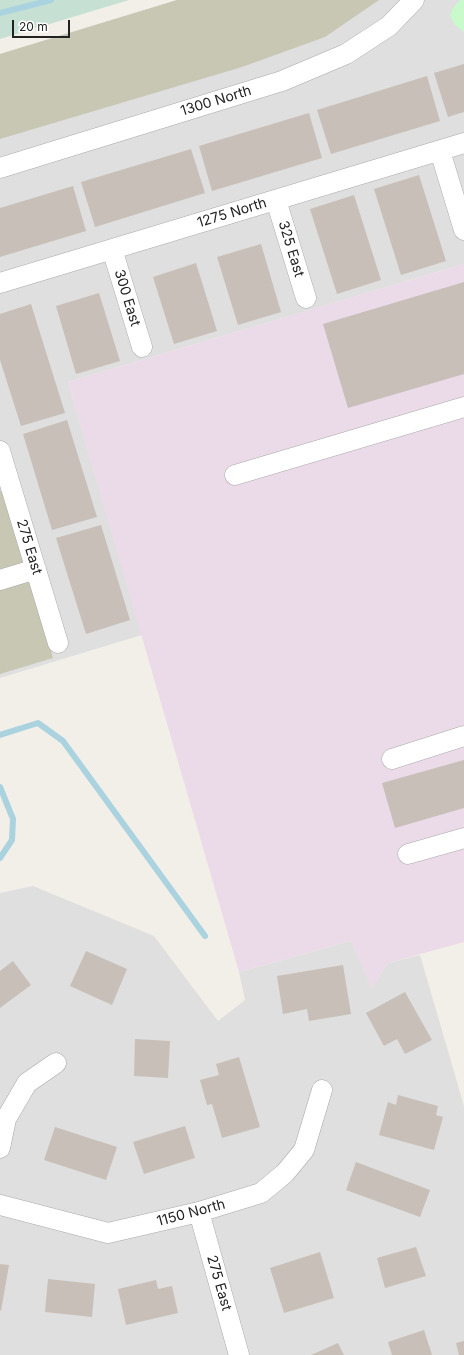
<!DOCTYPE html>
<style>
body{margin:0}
#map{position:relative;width:464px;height:1355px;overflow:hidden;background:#f2efe9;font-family:Inter,sans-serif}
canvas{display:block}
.scale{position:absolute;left:12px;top:20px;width:58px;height:18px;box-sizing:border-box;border:2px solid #222;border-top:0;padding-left:5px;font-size:12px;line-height:14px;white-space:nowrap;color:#222;-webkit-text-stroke:3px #fff;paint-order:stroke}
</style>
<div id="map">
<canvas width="464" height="1355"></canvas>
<div class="scale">20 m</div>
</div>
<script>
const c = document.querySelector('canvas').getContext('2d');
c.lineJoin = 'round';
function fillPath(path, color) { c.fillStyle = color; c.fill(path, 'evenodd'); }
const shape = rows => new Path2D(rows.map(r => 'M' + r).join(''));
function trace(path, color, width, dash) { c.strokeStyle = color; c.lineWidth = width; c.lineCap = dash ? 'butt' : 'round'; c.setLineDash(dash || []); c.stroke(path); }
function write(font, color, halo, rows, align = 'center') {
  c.font = font + ' Inter,sans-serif'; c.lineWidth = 3.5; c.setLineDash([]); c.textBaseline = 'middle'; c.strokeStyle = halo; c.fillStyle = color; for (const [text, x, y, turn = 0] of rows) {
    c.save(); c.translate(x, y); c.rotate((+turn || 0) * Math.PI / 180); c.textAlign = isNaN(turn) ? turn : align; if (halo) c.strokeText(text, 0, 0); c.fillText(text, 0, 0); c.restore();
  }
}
fillPath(shape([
 [177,0,464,0,464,264,68,382,142,635,0,678,0,54],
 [33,886,154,936,218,1021,245,1000,239,972,351,941,372,987,388,963,420,955,464,1106,464,1355,0,1355,0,893]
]), '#e0dfdf');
fillPath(shape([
 [464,264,464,942,388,963,372,988,351,941,239,972,68,382]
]), '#ebdbe8');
fillPath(shape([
 [177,0,379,0,325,37,242,67,0,139,0,54],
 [1,490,53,658,0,674,0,491]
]), '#c7c7b4');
fillPath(shape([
 [0,0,129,0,0,39]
]), '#c6e0d4');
fillPath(shape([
 [460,0,464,0,464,32,455,25,450,15,453,8]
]), '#c8facc');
trace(shape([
 [0,13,51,0],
 [0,735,38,723,63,741,205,936],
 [0,787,13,819,12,840,0,858]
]), '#aad3df', 6);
fillPath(shape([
 [464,64,464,112,448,117,434,73],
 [427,76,440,121,331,154,317,110],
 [309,113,322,158,212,191,199,146],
 [191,149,205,193,95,227,81,182],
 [419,175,446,261,401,275,374,189],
 [73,186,86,231,0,257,0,208],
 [354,195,381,280,337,294,310,209],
 [261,244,281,312,238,325,217,257],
 [196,263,217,331,174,344,153,277],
 [464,282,464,374,348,408,323,324],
 [99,293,120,361,76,374,56,306],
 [31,304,65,413,21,426,0,360,0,314],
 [67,420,97,517,52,530,23,434],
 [101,525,130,620,86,634,56,538],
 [464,760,464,808,395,828,382,783],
 [86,951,127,969,112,1005,70,986],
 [13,961,31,985,0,1008,0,971],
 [343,965,351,1014,309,1021,307,1009,283,1014,277,976],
 [405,992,432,1040,405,1054,397,1039,384,1046,366,1013],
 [135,1039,170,1041,168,1078,134,1076],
 [239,1057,260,1127,222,1138,212,1104,207,1105,200,1080,219,1075,216,1064],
 [398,1095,438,1106,436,1115,443,1117,434,1150,379,1135,388,1102,396,1105],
 [185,1126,195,1158,144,1174,133,1142],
 [55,1127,117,1147,106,1180,44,1160],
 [356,1162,430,1190,420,1217,346,1190],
 [416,1247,426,1276,385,1288,377,1258],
 [320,1252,334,1298,284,1313,270,1268],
 [0,1264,9,1265,1,1311,0,1310],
 [48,1279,95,1284,92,1317,45,1312],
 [156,1280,158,1289,172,1286,178,1313,126,1325,118,1289],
 [424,1330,432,1355,392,1355,388,1342],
 [464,1341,464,1355,459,1355,456,1343],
 [338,1343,344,1355,311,1355]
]), '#c7bfb8');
const minor = shape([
 [440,151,464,230],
 [0,168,282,81,346,54,389,26,414,0],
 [276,200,306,298],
 [112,249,142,347],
 [0,283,464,143],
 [0,451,58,643],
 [235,475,464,407],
 [0,580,36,569],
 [392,759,464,736],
 [408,854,464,838],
 [0,1148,6,1119,27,1083,56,1063],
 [0,1205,108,1233,199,1212,261,1193,285,1173,304,1150,322,1090],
 [199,1212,239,1355]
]);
trace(minor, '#a9a9a9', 21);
trace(minor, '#fff', 20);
write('14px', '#222', '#fff', [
 ["1300 North",216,101,-17],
 ["1275 North",232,213,-17],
 ["325 East",291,249,73],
 ["300 East",127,298,73],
 ["275 East",29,547,73],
 ["1150 North",191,1213,-15],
 ["275 East",219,1283,74]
]);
</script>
